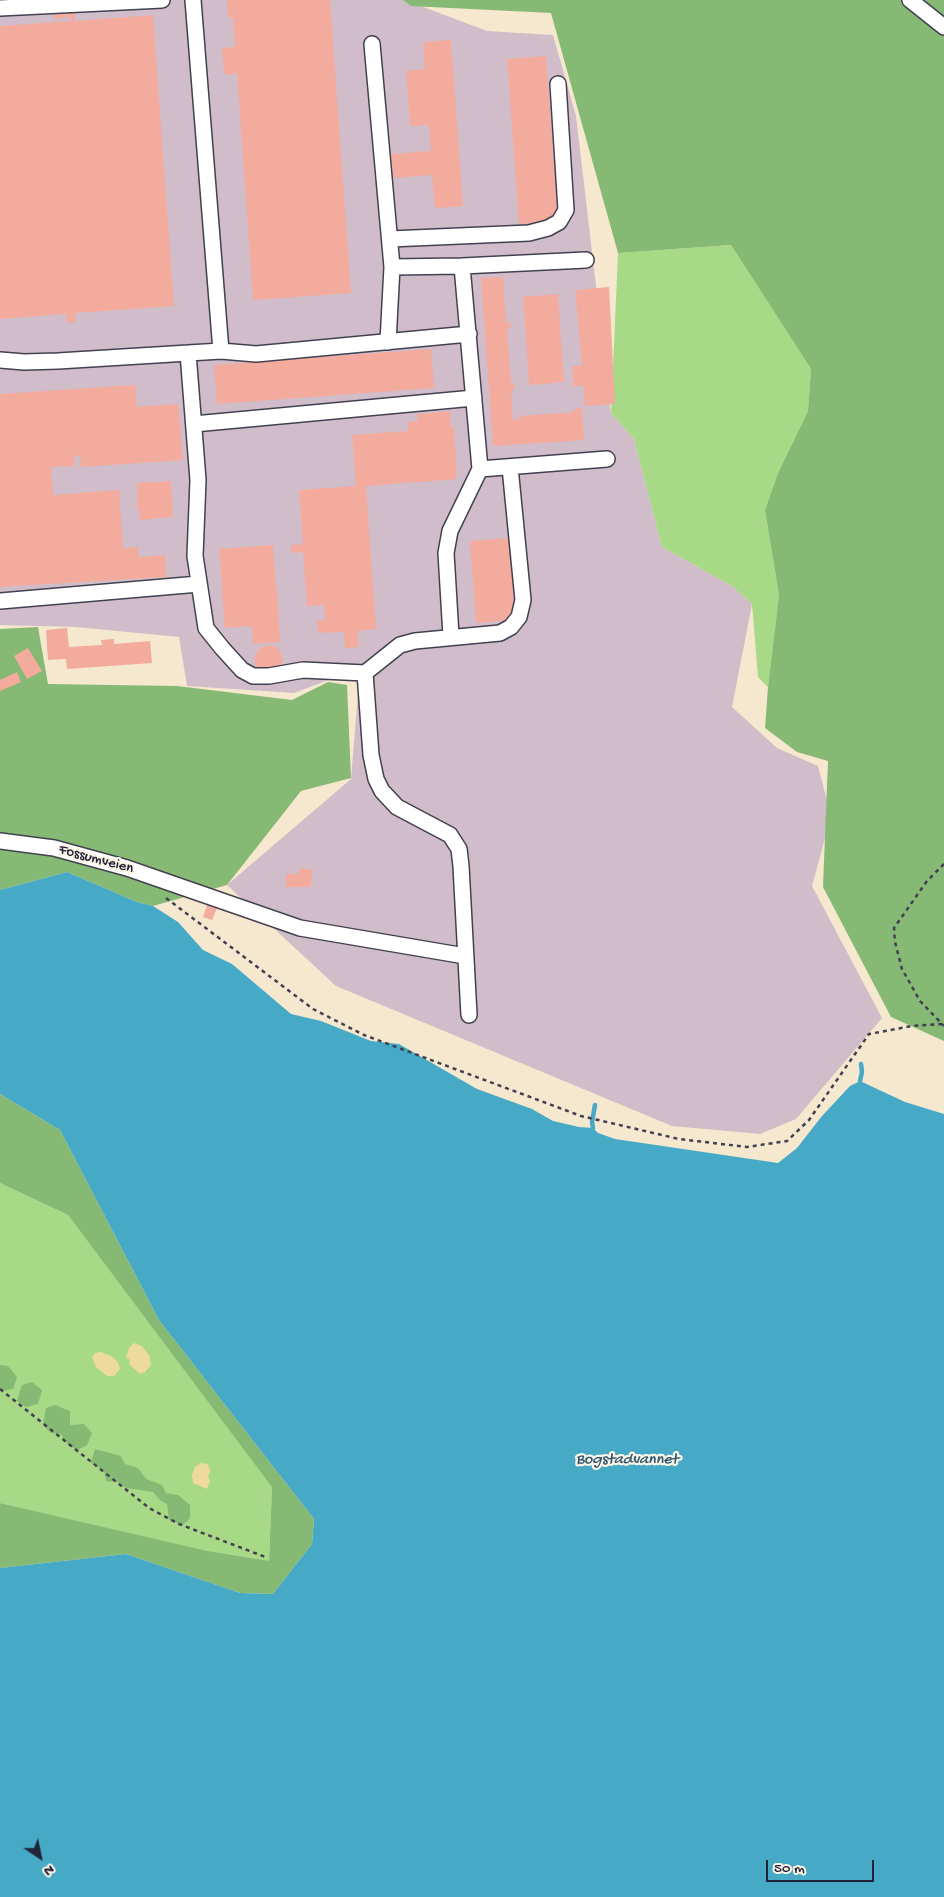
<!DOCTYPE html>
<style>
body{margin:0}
#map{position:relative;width:944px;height:1897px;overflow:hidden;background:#f5e8ce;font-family:"Gochi Hand",sans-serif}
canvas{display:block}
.north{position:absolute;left:15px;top:1832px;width:50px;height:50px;-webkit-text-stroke:4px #fcf5e5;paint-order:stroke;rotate:146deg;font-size:14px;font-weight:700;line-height:20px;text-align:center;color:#22223b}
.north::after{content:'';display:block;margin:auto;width:18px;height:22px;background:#22223b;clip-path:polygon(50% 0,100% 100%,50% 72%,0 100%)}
.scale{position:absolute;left:766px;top:1860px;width:108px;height:22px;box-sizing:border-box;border:2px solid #22223b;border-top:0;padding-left:6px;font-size:15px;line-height:18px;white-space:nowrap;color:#22223b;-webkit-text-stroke:4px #fcf5e5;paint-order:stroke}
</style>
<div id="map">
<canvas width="944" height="1897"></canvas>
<div class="north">N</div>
<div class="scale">50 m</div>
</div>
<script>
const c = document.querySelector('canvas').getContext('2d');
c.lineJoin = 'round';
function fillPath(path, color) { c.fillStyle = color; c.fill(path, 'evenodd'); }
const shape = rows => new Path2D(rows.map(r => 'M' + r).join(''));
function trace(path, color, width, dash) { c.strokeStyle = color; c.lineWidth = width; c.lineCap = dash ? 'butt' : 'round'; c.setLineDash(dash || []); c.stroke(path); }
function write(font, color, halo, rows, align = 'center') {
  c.font = font + ' "Gochi Hand",sans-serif'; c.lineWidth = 4.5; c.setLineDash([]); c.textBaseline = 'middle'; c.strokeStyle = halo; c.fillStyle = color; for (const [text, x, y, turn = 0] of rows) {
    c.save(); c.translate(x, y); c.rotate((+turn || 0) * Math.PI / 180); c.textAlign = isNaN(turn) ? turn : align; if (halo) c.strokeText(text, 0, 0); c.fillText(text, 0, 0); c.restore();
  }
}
fillPath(shape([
 [0,0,405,0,487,31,553,35,576,116,611,413,634,439,662,547,732,586,752,604,732,707,777,748,818,766,831,816,812,886,882,1018,796,1119,760,1134,672,1126,336,986,227,885,351,779,360,668,294,693,187,686,179,637,76,627,0,625]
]), '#d1bdc9');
fillPath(shape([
 [731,245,811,369,808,411,778,473,765,510,779,595,768,687,758,677,752,604,732,586,662,547,634,439,611,413,618,253],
 [0,1183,68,1215,271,1484,272,1487,269,1561,261,1561,259,1577,169,1543,0,1503]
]), '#a8d987');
fillPath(shape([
 [403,0,944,0,944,1041,891,1017,823,887,828,761,797,752,765,728,768,687,779,595,765,510,778,473,808,411,811,369,731,245,618,253,551,13,411,6],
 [38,627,48,684,177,686,292,700,328,682,347,685,351,778,301,791,227,885,153,906,137,902,67,872,0,890,0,629],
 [0,1094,60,1130,159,1320,314,1519,312,1544,273,1594,240,1593,126,1554,0,1568,0,1503,207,1551,269,1561,272,1487,68,1215,0,1183],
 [0,1365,8,1366,17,1377,13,1389,3,1391,0,1389],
 [32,1382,42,1390,38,1404,26,1407,17,1401,22,1385],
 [55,1405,70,1411,70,1425,84,1424,92,1433,87,1445,77,1450,68,1445,61,1434,51,1433,43,1425,46,1408],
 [95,1449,121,1456,125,1464,138,1468,146,1479,162,1485,166,1493,178,1495,190,1505,190,1518,183,1525,169,1520,167,1504,161,1501,153,1492,126,1488,117,1482,106,1481,104,1471,91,1463]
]), '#86b974');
fillPath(shape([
 [134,1343,142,1346,149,1355,151,1365,145,1372,140,1374,129,1364,130,1360,126,1357,129,1348],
 [101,1352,111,1356,118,1362,120,1369,114,1376,107,1376,96,1367,92,1357,95,1353],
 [201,1463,208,1464,210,1471,208,1477,210,1481,207,1489,193,1483,192,1475,195,1467]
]), '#eeda9e');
fillPath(shape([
 [67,872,137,902,153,906,178,922,203,950,232,964,291,1014,321,1021,371,1041,399,1044,477,1089,532,1109,553,1121,579,1127,593,1128,598,1133,615,1139,778,1163,797,1148,822,1116,850,1086,860,1081,905,1102,944,1114,944,1897,0,1897,0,1568,126,1554,240,1593,273,1594,312,1544,314,1519,159,1320,60,1130,0,1094,0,890]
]), '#46a9c6');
trace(shape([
 [860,1081,862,1072,861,1064],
 [593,1128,592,1122,595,1105]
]), '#46a9c6', 4.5);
fillPath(shape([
 [227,0,330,0,351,293,253,300,237,73,227,75,227,74,224,74,222,48,235,47,233,17,228,18],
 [74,6,75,21,153,15,174,306,75,313,76,322,67,323,66,314,0,319,0,26,71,21,71,17,54,19,53,8],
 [451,40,463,206,435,208,432,175,393,178,391,154,431,151,429,125,410,126,406,71,425,69,423,42],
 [546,56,558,221,519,224,507,59],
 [503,277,506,323,510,322,511,329,507,329,511,383,514,383,515,389,511,390,513,420,521,419,520,416,574,412,574,409,582,408,584,440,493,446,481,278],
 [609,287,615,404,585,406,584,386,573,386,572,366,582,365,575,290],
 [558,294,564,382,529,385,523,297],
 [431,349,434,388,217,404,214,365],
 [135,385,137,407,178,404,183,460,81,467,80,455,74,456,75,466,51,467,53,495,119,490,123,548,138,547,138,557,165,555,166,577,0,587,0,394],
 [450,411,451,428,454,428,457,479,366,486,376,629,357,631,359,647,345,648,344,632,318,633,317,620,325,620,324,605,307,606,303,552,291,553,291,545,303,544,299,490,356,486,352,435,408,431,408,422,418,421,417,414],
 [171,481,173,517,140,520,139,509,137,509,137,483],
 [509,538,515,620,476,623,470,541],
 [273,545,276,587,277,587,280,642,253,644,252,626,225,628,219,549],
 [67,628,69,647,102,645,101,640,114,639,114,644,150,641,152,663,67,669,66,659,48,660,46,630],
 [269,645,276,647,281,653,283,660,280,667,261,671,256,666,254,659,257,652,262,647],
 [28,648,42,671,27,679,14,656],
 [17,672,21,682,0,691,0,680],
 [299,869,312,869,311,887,286,887,286,874,299,874],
 [207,905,217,908,212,920,203,917]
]), '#f3ab9e');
const minor = shape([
 [193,0,221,351],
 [910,0,944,27],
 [0,8,162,0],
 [372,44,392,267,388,342],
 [390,239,529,233,548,228,559,222,566,210,558,84],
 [392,267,462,266,586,260],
 [188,353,198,480,195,556,206,628,222,648,242,670,253,676,269,676,303,670,365,673,400,645,415,641,500,633,511,627,519,617,523,600,510,467],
 [0,360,24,362,58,361,221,351,256,354,469,334],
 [194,424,474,398],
 [480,469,607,459],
 [0,601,199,584],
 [451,636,446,553,450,531,480,469,462,266],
 [365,673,371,755,376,779,382,791,397,807,450,835,459,849,461,866,469,1015],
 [0,841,54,848,127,868,300,928,465,956]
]);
trace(minor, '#424051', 18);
trace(shape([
 [944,864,927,881,894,928,895,942,902,969,920,1001,944,1026],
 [166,898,313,1009,364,1035,581,1116,679,1139,747,1147,787,1141,809,1120,869,1034,912,1026,944,1024],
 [0,1389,149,1508,179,1524,268,1558]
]), '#424051', 2.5, [4, 4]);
trace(minor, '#fff', 15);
write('15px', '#22223b', '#fcf5e5', [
 ["Fossumveien",96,860,15]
]);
write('italic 16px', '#305873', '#fcf5e5', [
 ["Bogstadvannet",627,1461]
]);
</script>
